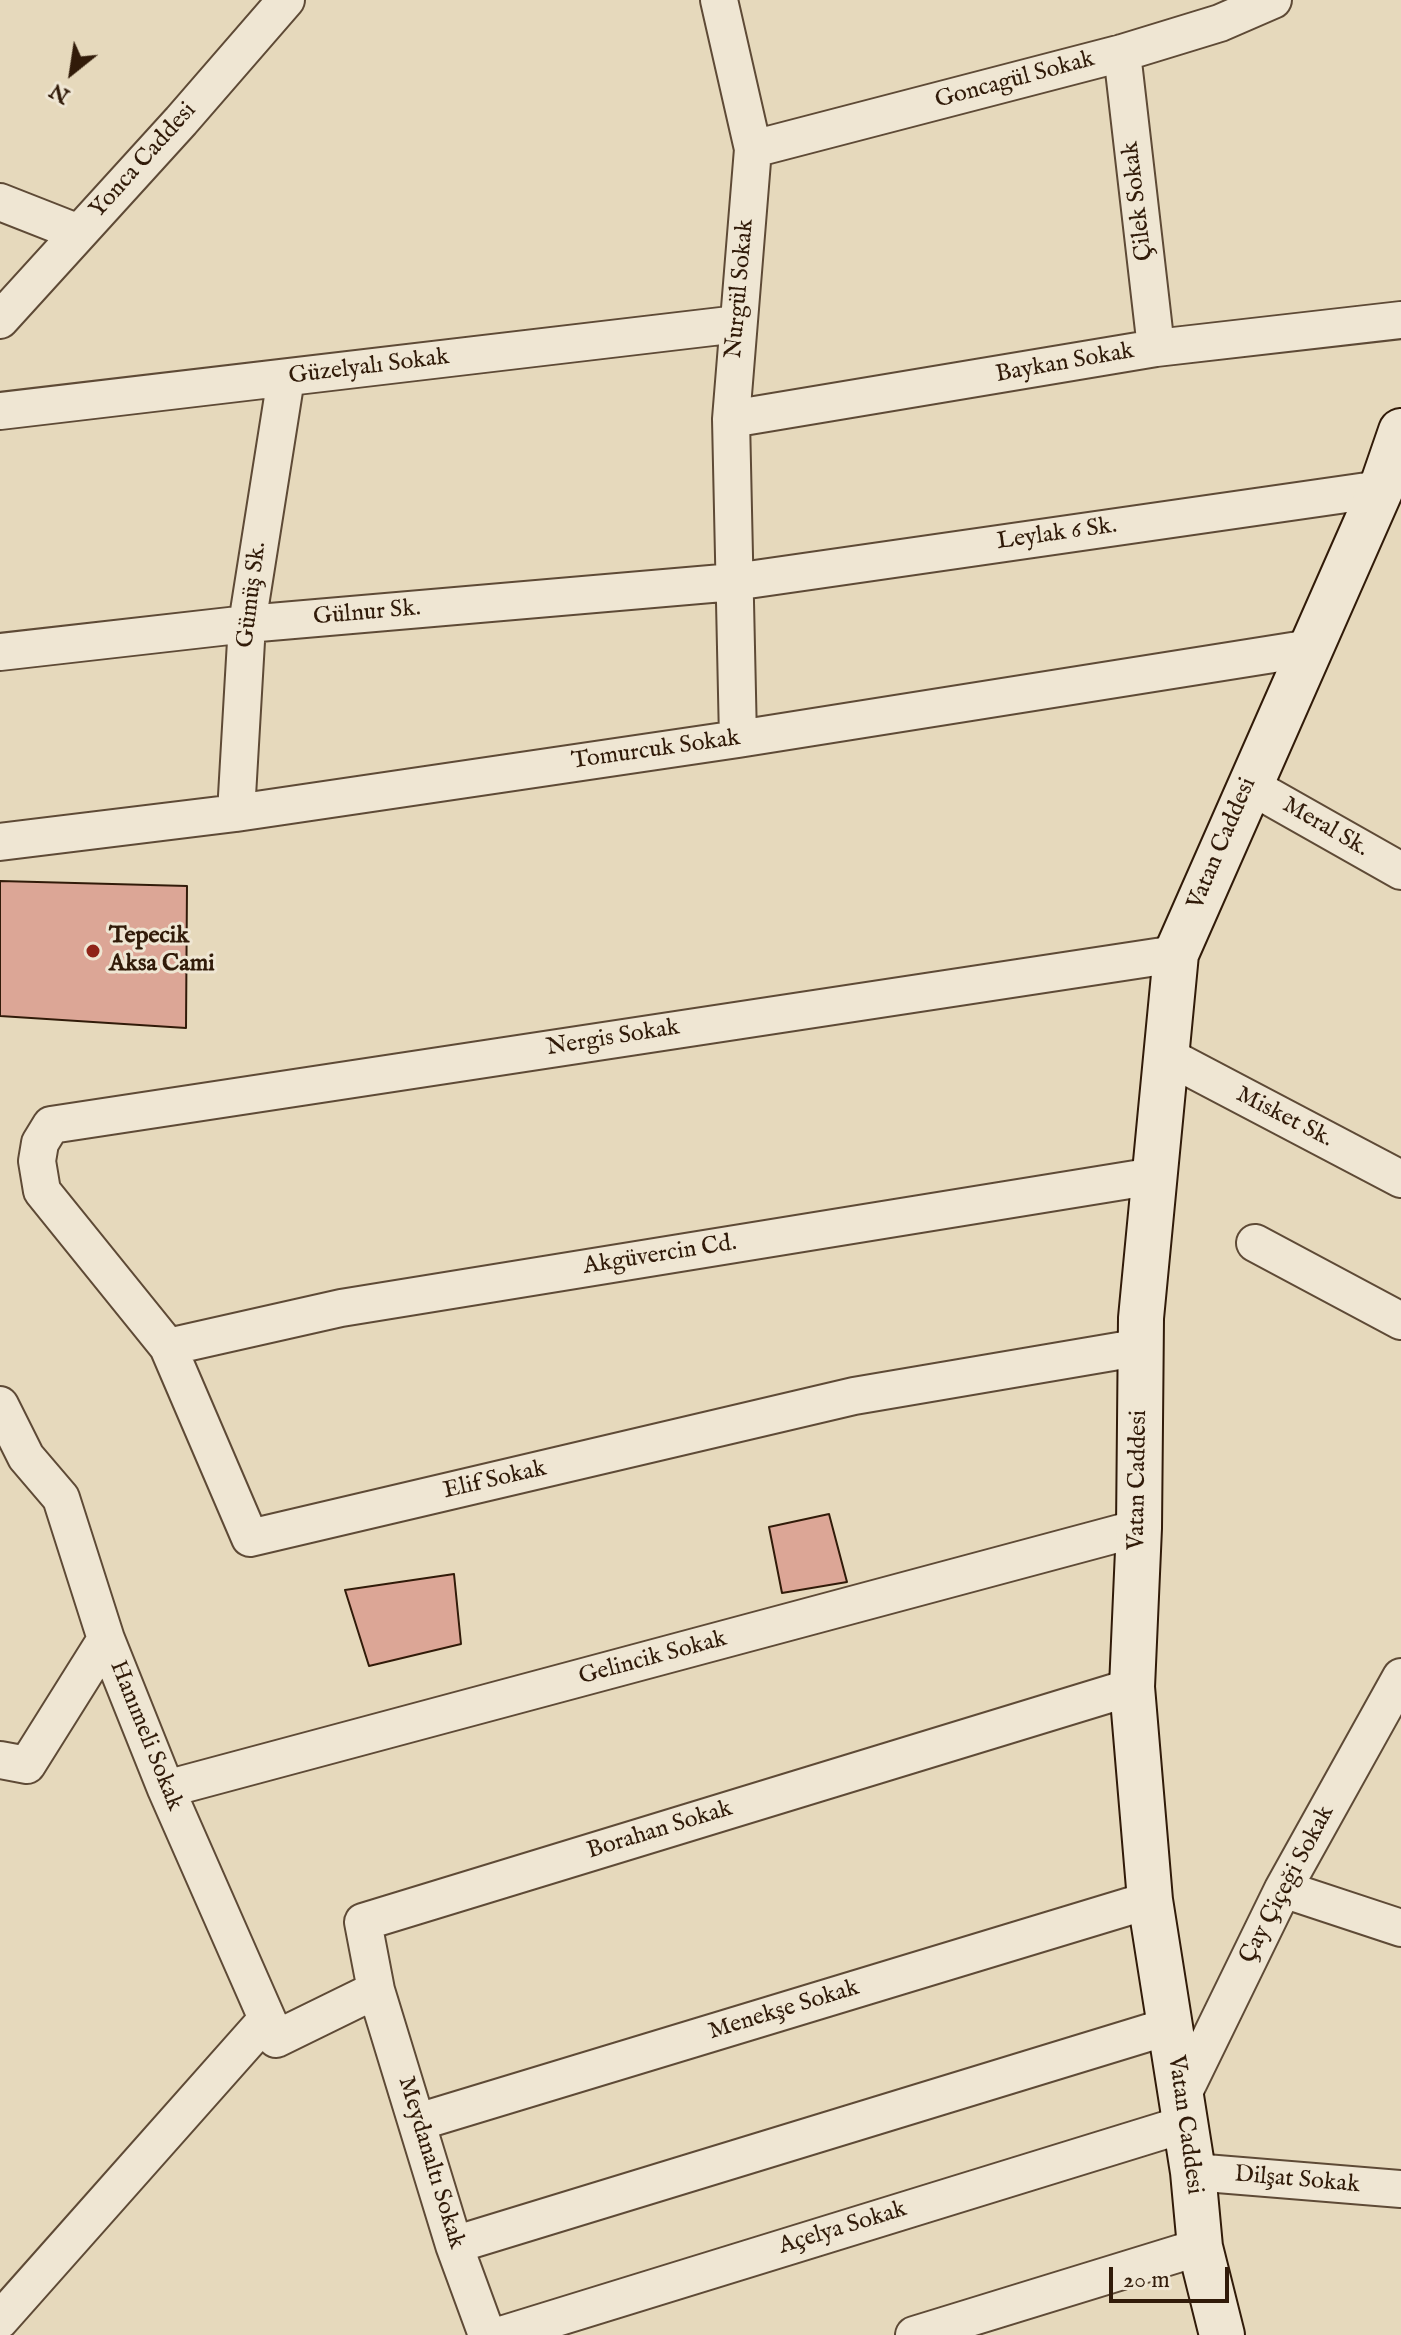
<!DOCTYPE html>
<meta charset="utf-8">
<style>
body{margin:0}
#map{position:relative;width:1401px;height:2335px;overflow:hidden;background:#e6d9bc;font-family:"IM FELL English",serif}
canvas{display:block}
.north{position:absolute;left:32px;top:32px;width:80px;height:80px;-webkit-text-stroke:6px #efe6d3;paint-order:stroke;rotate:210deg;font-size:22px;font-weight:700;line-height:32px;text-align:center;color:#311b09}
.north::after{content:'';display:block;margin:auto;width:28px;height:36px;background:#311b09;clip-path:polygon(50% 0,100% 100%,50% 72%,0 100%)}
.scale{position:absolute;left:1109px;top:2267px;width:120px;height:36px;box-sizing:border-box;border:4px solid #311b09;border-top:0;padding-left:10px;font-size:24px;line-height:28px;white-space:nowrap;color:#311b09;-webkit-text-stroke:6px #efe6d3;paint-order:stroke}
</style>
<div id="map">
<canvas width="1401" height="2335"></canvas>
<div class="north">N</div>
<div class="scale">20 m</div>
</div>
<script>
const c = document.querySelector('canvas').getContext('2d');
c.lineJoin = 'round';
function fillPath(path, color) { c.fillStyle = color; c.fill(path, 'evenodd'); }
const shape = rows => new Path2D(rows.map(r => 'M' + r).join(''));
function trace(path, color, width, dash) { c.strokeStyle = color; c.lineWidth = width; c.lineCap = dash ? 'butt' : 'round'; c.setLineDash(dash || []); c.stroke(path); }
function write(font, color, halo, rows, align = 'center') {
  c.font = font + ' "IM FELL English",serif'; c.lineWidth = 6; c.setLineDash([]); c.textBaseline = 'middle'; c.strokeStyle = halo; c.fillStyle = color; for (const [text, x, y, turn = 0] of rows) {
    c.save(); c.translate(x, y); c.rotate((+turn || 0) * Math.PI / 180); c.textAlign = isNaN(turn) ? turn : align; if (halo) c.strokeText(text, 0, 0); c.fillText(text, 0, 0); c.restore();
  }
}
const building = shape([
 [0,881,187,886,186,1028,0,1016,0,881],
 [829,1514,847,1582,782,1593,769,1527,829,1514],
 [454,1574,461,1644,369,1666,345,1590,454,1574]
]);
fillPath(building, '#dca696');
trace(building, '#311b09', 2);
const street = shape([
 [719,0,753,149,731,419,738,739],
 [1122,53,1156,348],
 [753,149,1122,53,1220,23,1273,0],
 [0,202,79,233],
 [0,320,181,121,286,0],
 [0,411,738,324],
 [731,419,1156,348,1401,320],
 [0,652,247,624,734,582,1381,489],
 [1249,785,1401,871],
 [236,813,247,624,286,378],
 [0,842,236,813,738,739,1311,648],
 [1167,1056,1401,1179],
 [1255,1243,1401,1321],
 [168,1347,341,1308,1154,1176],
 [1142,1347,854,1396,250,1538,168,1347,42,1191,37,1161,40,1143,51,1125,1176,954],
 [0,1405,26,1457,61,1498,106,1639,166,1789,276,2039,376,1990,363,1922,1132,1687],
 [0,1760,27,1765,106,1639],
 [166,1789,1139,1528],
 [1283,1889,1401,1928],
 [376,1990,454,2245,487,2335],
 [1182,2096,1283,1889,1401,1677],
 [418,2122,1150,1900],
 [1193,2172,1401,2189],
 [454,2245,1170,2026],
 [0,2320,267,2019],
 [501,2335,1185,2124],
 [914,2335,1200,2247]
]);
const secondary = shape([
 [1222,2335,1200,2247,1193,2172,1150,1900,1132,1687,1139,1528,1141,1318,1176,954,1381,489,1401,431]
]);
trace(street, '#5e4a36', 40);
trace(secondary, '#311b09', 48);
trace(street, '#efe6d3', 36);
trace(secondary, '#efe6d3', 44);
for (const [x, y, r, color] of [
 [93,951,8,"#8f2418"]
]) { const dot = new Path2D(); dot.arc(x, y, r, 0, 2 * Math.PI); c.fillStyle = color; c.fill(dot); trace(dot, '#efe6d3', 3); }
write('24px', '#311b09', '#efe6d3', [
 ["Goncagül Sokak",1015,81,-15],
 ["Yonca Caddesi",144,161,-48],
 ["Çilek Sokak",1139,201,-97],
 ["Nurgül Sokak",741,289,-85],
 ["Baykan Sokak",1065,364,-10],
 ["Güzelyalı Sokak",369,368,-7],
 ["Leylak 6 Sk.",1057,535,-8],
 ["Gümüş Sk.",253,595,-83],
 ["Gülnur Sk.",367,614,-5],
 ["Tomurcuk Sokak",656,751,-8],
 ["Meral Sk.",1325,828,30],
 ["Vatan Caddesi",1223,844,-67],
 ["Nergis Sokak",613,1039,-9],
 ["Misket Sk.",1284,1118,27],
 ["Akgüvercin Cd.",660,1256,-9],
 ["Vatan Caddesi",1139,1480,-89],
 ["Elif Sokak",495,1481,-13],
 ["Gelincik Sokak",653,1659,-15],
 ["Hanımeli Sokak",145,1736,68],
 ["Borahan Sokak",660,1831,-17],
 ["Çay Çiçeği Sokak",1288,1885,-62],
 ["Menekşe Sokak",784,2011,-17],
 ["Vatan Caddesi",1184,2125,82],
 ["Meydanaltı Sokak",430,2163,73],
 ["Dilşat Sokak",1297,2181,5],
 ["Açelya Sokak",843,2229,-17]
]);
write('bold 24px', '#311b09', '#efe6d3', [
 ["Tepecik",109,937],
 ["Aksa Cami",109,965]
], 'left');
</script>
